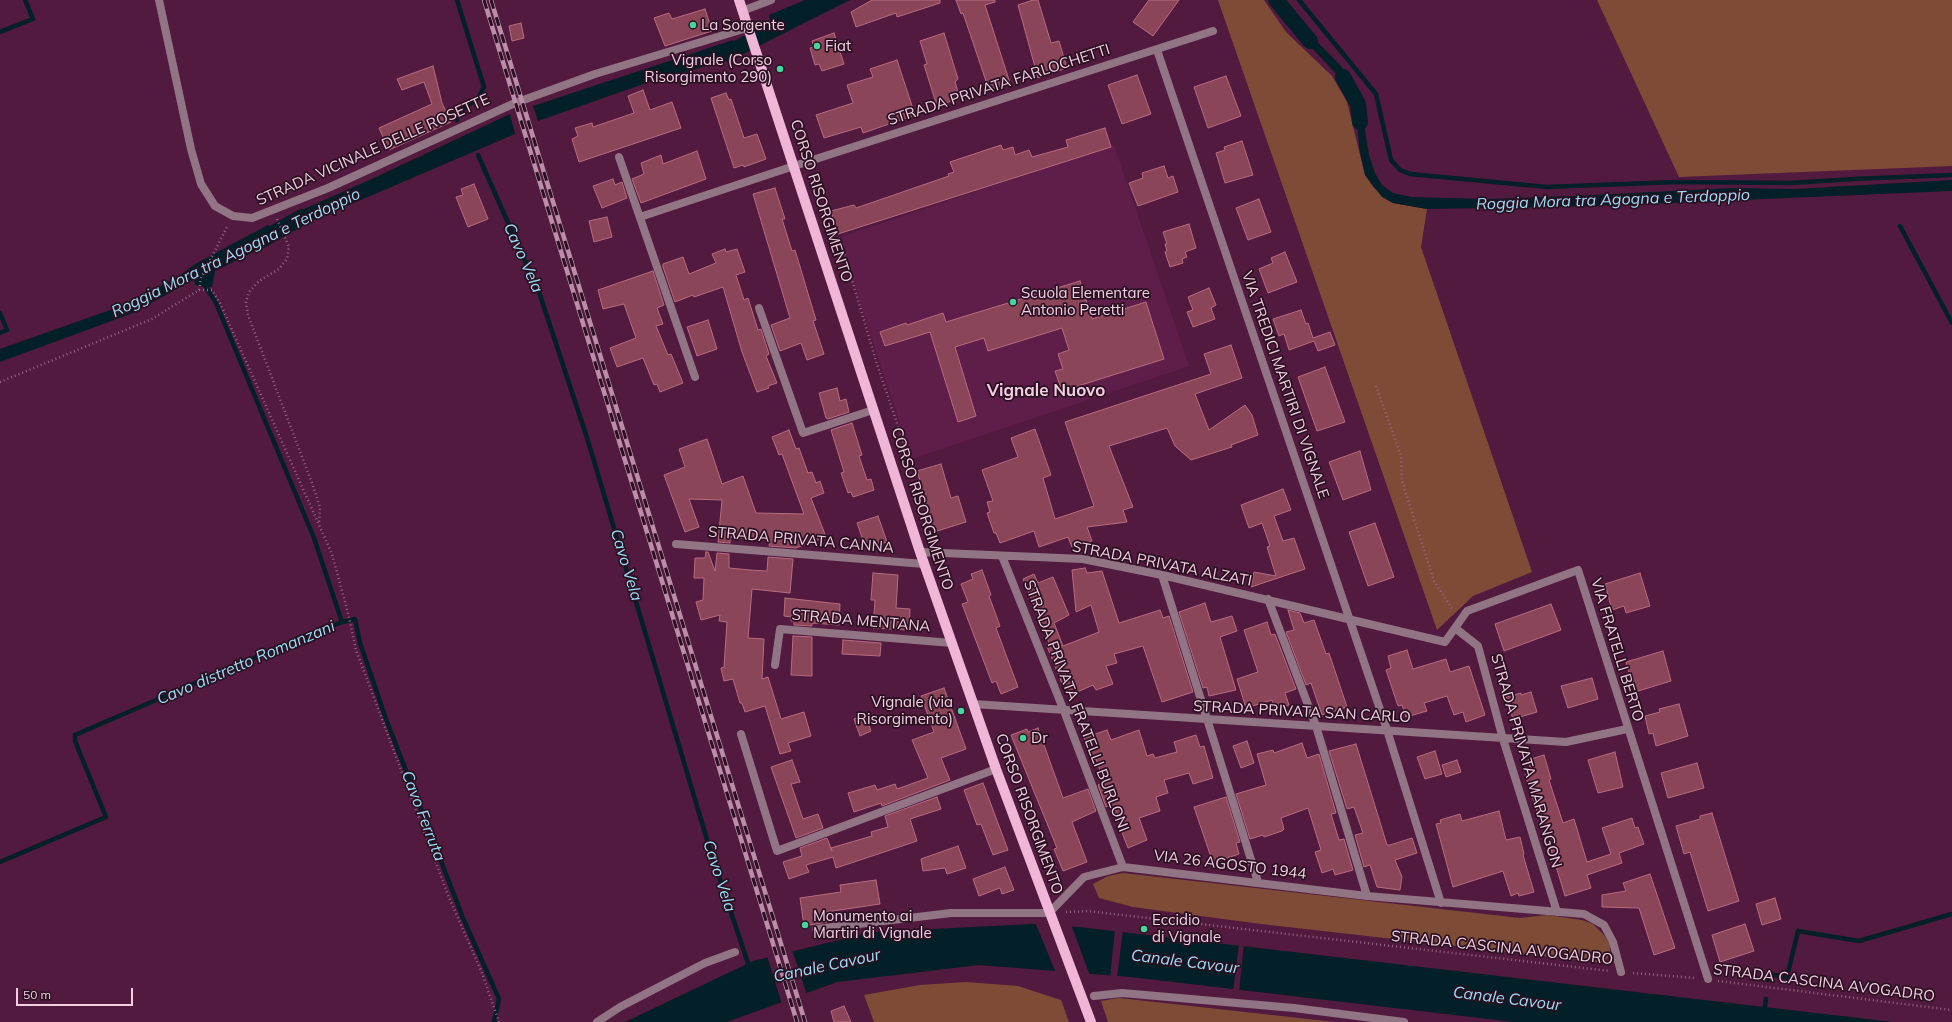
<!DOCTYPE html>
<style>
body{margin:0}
#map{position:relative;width:1952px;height:1022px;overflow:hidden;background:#531a3f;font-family:Mulish,sans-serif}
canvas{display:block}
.scale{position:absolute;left:16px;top:988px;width:117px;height:18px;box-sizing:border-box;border:2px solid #f3cee3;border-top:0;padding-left:5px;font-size:12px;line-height:14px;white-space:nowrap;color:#f3cee3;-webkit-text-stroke:3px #2a1121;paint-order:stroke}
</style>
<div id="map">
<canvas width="1952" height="1022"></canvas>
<div class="scale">50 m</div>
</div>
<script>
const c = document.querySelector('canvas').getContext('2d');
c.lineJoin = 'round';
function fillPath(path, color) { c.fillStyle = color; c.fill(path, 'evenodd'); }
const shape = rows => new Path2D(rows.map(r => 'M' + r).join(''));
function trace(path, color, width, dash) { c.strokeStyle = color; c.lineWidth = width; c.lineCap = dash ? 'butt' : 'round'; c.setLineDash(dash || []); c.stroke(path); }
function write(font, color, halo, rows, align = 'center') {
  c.font = font + ' Mulish,sans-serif'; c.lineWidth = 3.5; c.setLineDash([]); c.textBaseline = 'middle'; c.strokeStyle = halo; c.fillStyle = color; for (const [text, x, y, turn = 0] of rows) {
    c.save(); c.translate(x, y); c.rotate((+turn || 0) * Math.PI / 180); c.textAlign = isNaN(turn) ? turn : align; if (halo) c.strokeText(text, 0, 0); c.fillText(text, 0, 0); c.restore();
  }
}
fillPath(shape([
 [1114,145,1189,366,912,459,838,238]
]), '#5f1e49');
fillPath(shape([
 [1218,0,1264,0,1286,32,1332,76,1347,102,1365,175,1374,188,1393,203,1427,209,1421,247,1532,572,1473,596,1437,630],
 [1597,0,1952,0,1952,166,1679,177],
 [1123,873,1520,918,1547,915,1582,920,1593,924,1604,935,1610,944,1610,953,1606,961,1597,962,1261,924,1133,907,1099,898,1093,884,1108,876],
 [966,982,1018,986,1061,1000,1069,1022,874,1022,864,995,920,985],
 [1119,998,1335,1022,1108,1022,1101,1001]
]), '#7e4c36');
fillPath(shape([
 [805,0,850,0,774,38,769,15],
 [1270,0,1280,0,1295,19,1289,24],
 [1299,23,1341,66,1359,93,1351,96,1342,80,1293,28],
 [733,40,739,57,649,82,538,121,533,106],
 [1360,99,1369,155,1375,173,1382,185,1393,193,1412,197,1487,199,1572,196,1732,188,1794,189,1952,180,1952,191,1600,206,1427,209,1393,203,1382,197,1365,175,1359,147,1357,119,1351,101],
 [510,114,515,134,286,232,283,224,286,217,374,178],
 [268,225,275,229,280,239,215,271,212,287,197,286,193,280,133,313,0,362,0,349,127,304,179,276,195,264],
 [1032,924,1079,927,1893,1022,1514,1022,1130,977,979,965,837,982,727,1022,625,1022,753,961,872,932]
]), '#031f28');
fillPath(shape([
 [1035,922,1071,924,1090,976,1056,973],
 [1115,929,1123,930,1117,978,1110,978],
 [1239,944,1244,944,1239,992,1233,991],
 [792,950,807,995,782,1004,767,956]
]), '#531a3f');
trace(shape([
 [1299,0,1376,94,1391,160,1400,170,1410,174,1547,187,1676,182,1791,183,1853,179,1952,175],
 [0,32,33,19,25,0],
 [457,120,456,115,479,97,484,87,457,0],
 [478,155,540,295,588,441,711,853,750,969],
 [1900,226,1952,323],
 [203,282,216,303,314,538,342,622],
 [0,313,7,330,0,333],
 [0,862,106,817,75,741,75,735,244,662,342,622,355,619,360,643,386,719,463,918,499,999,494,1022],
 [1768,980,1769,974,1787,977,1798,931,1859,941,1952,914],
 [1763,1022,1766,999]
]), '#031f28', 4.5);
trace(shape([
 [1276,0,1310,41],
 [716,56,732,51,790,21],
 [1343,77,1358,104,1360,122],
 [258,242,302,217]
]), '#031f28', 16);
const building = shape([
 [872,0,940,0,940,3,897,17,896,13,856,27,851,12,872,0],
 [956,0,995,0,995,2,985,5,1010,83,989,90,963,13,961,14,956,0],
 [1033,0,1038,0,1051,43,1059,41,1067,68,1038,78,1018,5,1033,0],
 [1149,0,1179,0,1153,36,1133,22,1149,0],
 [705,9,712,31,665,46,654,18,669,13,672,19,705,9],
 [521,23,524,38,512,41,509,26,521,23],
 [834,33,844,64,822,71,819,64,815,65,810,48,814,47,812,41,834,33],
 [944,33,958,79,955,82,960,98,937,106,924,65,927,64,920,41,944,33],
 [897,60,915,115,863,133,861,127,824,138,816,115,853,103,847,85,873,77,870,69,897,60],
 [433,66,442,103,451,122,389,150,379,128,432,104,424,82,402,90,397,79,433,66],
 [1137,75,1151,114,1122,124,1108,85,1137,75],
 [1226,76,1241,116,1208,128,1194,87,1226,76],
 [643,90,650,110,672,102,681,128,579,162,572,139,578,136,575,128,592,123,593,127,634,113,628,96,643,90],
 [726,93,729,100,731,99,744,138,757,134,766,159,744,167,743,165,734,168,711,98,726,93],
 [1105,128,1111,147,838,234,831,211,854,205,856,208,949,176,948,174,954,172,950,162,1001,145,1003,150,1013,147,1015,155,1029,150,1032,157,1068,147,1066,140,1105,128],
 [1242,141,1253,175,1225,183,1216,153,1225,150,1224,147,1242,141],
 [697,151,706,179,641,203,632,179,644,174,641,163,661,155,663,164,697,151],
 [1164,166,1168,178,1173,176,1178,192,1138,206,1129,183,1143,178,1142,173,1164,166],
 [613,179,615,185,622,182,627,198,602,208,593,186,613,179],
 [474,184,488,219,468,227,456,197,463,195,461,189,474,184],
 [775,188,785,219,782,219,792,251,795,250,816,320,813,321,824,354,807,360,801,343,780,351,771,325,790,318,753,194,775,188],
 [1259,199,1271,232,1248,240,1236,208,1259,199],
 [607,217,612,237,594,242,589,221,607,217],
 [1189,224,1196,248,1185,252,1187,257,1182,259,1183,263,1170,267,1165,252,1167,251,1165,244,1167,244,1163,232,1189,224],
 [725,249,726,252,737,249,745,272,736,275,744,300,748,298,758,330,761,329,769,354,766,356,777,383,768,386,769,388,757,392,742,352,723,287,694,297,693,295,675,302,663,267,663,264,683,257,689,274,716,263,712,254,725,249],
 [1285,252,1297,282,1268,293,1259,269,1273,263,1271,258,1285,252],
 [653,271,664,305,657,308,663,324,656,326,668,355,671,354,683,383,660,392,657,384,654,385,643,358,617,367,610,348,636,338,624,304,603,309,598,290,653,271],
 [1080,281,1092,319,1146,302,1164,359,1062,391,1055,371,1063,369,1058,354,1069,350,1062,328,988,351,984,338,955,347,976,416,958,422,930,332,885,346,880,332,906,323,907,325,943,313,946,322,1080,281],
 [1209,288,1216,305,1211,308,1215,319,1193,327,1187,312,1193,310,1188,297,1209,288],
 [1301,310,1306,324,1308,323,1313,338,1330,332,1335,345,1318,351,1314,341,1289,350,1284,334,1279,336,1273,319,1301,310],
 [708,320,717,349,697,356,687,327,708,320],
 [1231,345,1242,378,1195,394,1209,430,1245,405,1252,415,1258,435,1231,445,1232,447,1191,460,1175,446,1167,428,1109,446,1133,507,1123,510,1127,522,1087,527,1092,541,1072,547,1068,537,1039,547,1034,531,1000,543,996,533,994,533,987,513,990,512,987,502,993,501,982,470,1018,457,1011,438,1035,429,1051,475,1043,478,1055,519,1094,506,1065,422,1211,374,1204,354,1231,345],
 [1325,367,1345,422,1317,431,1298,377,1325,367],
 [837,388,840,401,846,399,849,412,828,419,826,418,819,393,837,388],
 [852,423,862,455,859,456,867,480,871,479,874,490,853,497,851,492,848,493,841,473,844,472,831,430,852,423],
 [789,430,796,449,799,448,808,473,812,472,816,483,820,481,824,493,811,498,826,537,796,548,769,546,770,540,730,537,730,543,718,542,722,500,689,499,699,527,685,532,664,475,685,467,679,449,707,439,722,484,743,476,756,513,804,514,782,454,779,455,772,437,789,430],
 [1360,451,1371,490,1343,500,1329,462,1360,451],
 [941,464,951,498,958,496,966,522,934,532,919,484,921,484,917,471,941,464],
 [1283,489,1291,510,1274,516,1283,541,1294,538,1305,569,1251,587,1254,572,1276,576,1267,547,1270,546,1262,523,1249,528,1241,505,1283,489],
 [878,516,887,542,866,549,857,523,878,516],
 [1375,523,1394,577,1368,586,1349,532,1375,523],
 [706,552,708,552,715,571,717,553,729,554,729,568,750,570,767,571,768,557,793,559,790,593,752,589,748,638,764,639,762,679,768,677,781,719,804,712,811,736,788,743,791,751,780,754,765,706,745,712,742,703,740,703,733,679,724,681,721,668,724,667,727,622,719,621,720,615,701,620,696,602,703,600,704,578,694,578,695,558,705,558,706,552],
 [1085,568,1087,573,1102,571,1119,623,1160,610,1163,618,1169,616,1193,692,1162,702,1143,646,1114,654,1117,663,1106,666,1113,684,1096,690,1093,685,1077,692,1076,694,1066,693,1046,644,1049,643,1039,617,1023,579,1034,574,1038,583,1053,577,1069,615,1054,623,1063,646,1099,632,1091,605,1076,612,1072,570,1085,568],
 [982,570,991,595,989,596,1000,626,996,628,1018,687,1001,694,996,681,992,683,962,604,968,602,961,584,973,579,971,574,982,570],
 [873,573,898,575,896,608,910,609,909,630,873,628,875,600,871,600,873,573],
 [1640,573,1650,606,1626,613,1624,606,1612,610,1605,584,1640,573],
 [785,598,840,604,839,625,812,623,812,626,794,625,794,621,791,621,791,617,784,616,785,598],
 [1205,603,1211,622,1232,616,1237,631,1220,637,1236,690,1209,696,1207,687,1203,688,1179,612,1205,603],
 [1551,604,1561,630,1504,651,1495,624,1551,604],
 [1288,610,1300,613,1304,623,1314,620,1326,654,1329,653,1347,707,1322,715,1311,683,1306,685,1286,632,1294,630,1288,610],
 [1267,622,1271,635,1275,634,1296,689,1285,693,1289,705,1275,709,1272,700,1246,708,1237,679,1258,672,1244,630,1267,622],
 [793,636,812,637,812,676,791,675,793,636],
 [843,640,881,643,880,656,842,654,843,640],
 [1407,650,1413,669,1446,659,1450,672,1469,666,1485,715,1466,722,1463,712,1454,715,1447,696,1424,703,1427,711,1406,717,1402,705,1398,706,1386,670,1391,668,1388,656,1407,650],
 [1663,651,1671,681,1635,692,1626,662,1663,651],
 [1592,678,1598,699,1568,708,1561,686,1592,678],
 [944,688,966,749,941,758,950,780,882,806,881,803,854,812,848,793,875,785,877,790,895,784,897,789,928,778,912,740,934,732,921,696,944,688],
 [1531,692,1537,712,1513,719,1506,697,1521,693,1521,695,1531,692],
 [1679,704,1688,736,1656,746,1653,733,1649,734,1645,716,1660,712,1659,709,1679,704],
 [865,714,871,731,860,736,854,719,865,714],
 [1038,728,1063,798,1088,789,1096,811,1072,822,1087,862,1063,871,1054,849,1057,848,1011,735,1027,729,1028,732,1038,728],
 [1107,730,1111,740,1139,730,1147,756,1153,754,1155,758,1177,752,1174,742,1196,735,1200,747,1204,746,1213,778,1193,784,1189,773,1164,780,1168,793,1156,797,1160,811,1139,818,1147,840,1128,848,1114,812,1111,813,1109,805,1106,807,1098,785,1104,782,1096,759,1093,760,1084,738,1107,730],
 [1247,741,1254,763,1241,768,1233,746,1247,741],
 [1302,743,1307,758,1319,754,1336,813,1331,814,1339,840,1344,839,1353,870,1335,875,1333,869,1322,873,1315,852,1321,850,1308,808,1281,818,1284,829,1282,831,1264,837,1263,835,1250,839,1236,794,1266,785,1257,754,1273,750,1274,753,1302,743],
 [1356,744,1387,845,1390,845,1412,838,1417,853,1395,860,1402,877,1400,890,1377,887,1370,865,1364,867,1355,835,1363,833,1354,807,1347,809,1329,751,1356,744],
 [1435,751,1442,774,1425,779,1417,757,1435,751],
 [1615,752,1623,787,1598,793,1588,760,1615,752],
 [1544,755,1551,779,1549,780,1563,823,1574,819,1587,862,1611,854,1602,828,1632,818,1635,828,1638,827,1644,844,1619,853,1622,863,1587,875,1591,888,1565,896,1540,813,1538,814,1525,775,1532,773,1528,760,1544,755],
 [792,760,800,782,791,784,803,819,818,814,823,828,796,838,771,767,792,760],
 [1457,760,1461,772,1446,777,1442,765,1457,760],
 [1697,763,1704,788,1668,798,1661,773,1697,763],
 [983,783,1008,850,993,855,981,824,977,825,964,790,983,783],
 [937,797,941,809,910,819,917,841,836,868,833,857,806,865,809,872,789,879,783,862,802,856,800,848,827,838,832,851,831,848,872,836,871,832,888,827,885,816,937,797],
 [1226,797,1240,842,1236,843,1239,854,1213,863,1194,807,1226,797],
 [1499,811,1506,840,1520,837,1524,854,1523,855,1534,892,1519,896,1518,893,1511,896,1503,871,1453,887,1436,824,1441,823,1440,820,1460,814,1462,821,1499,811],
 [1712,813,1739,901,1708,911,1690,852,1684,854,1676,826,1700,819,1700,816,1712,813],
 [958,846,966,868,947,874,945,868,923,871,921,859,958,846],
 [1005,867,1014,890,1002,894,1000,888,979,896,973,879,1005,867],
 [1650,874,1675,948,1654,955,1639,908,1602,907,1602,895,1626,891,1623,883,1650,874],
 [876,880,880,904,826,912,827,922,804,926,800,898,841,892,840,885,876,880],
 [1775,898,1781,919,1762,925,1756,904,1775,898],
 [1745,924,1754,951,1720,962,1712,935,1745,924],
 [844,1006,851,1022,834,1022,831,1011,844,1006]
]);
fillPath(building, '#8b4559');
trace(building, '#b76c7f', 1);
trace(shape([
 [277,219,289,247,287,259,279,269,259,281,249,292,246,302,248,315,312,483,320,507,319,524],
 [841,243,876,361,906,450,906,464],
 [199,290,212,290,220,303,332,554,348,613,356,650,448,895,482,973,499,1022],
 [199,290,201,278,228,225],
 [0,382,152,319,199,290],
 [1376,386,1401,456,1402,481,1434,581,1453,610],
 [1066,912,1087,911,1610,971],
 [1633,973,1695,978],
 [1718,981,1952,1010]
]), '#956583', 2.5, [1, 3]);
trace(shape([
 [1094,996,1122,993,1294,1008,1404,1022],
 [597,1022,620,1007,705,963,735,952]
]), '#927585', 8);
trace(shape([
 [159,0,191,149,201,184,215,206,233,216,252,218,328,188,515,103,595,74,747,28],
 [742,11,771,0],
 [1157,50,1387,730,1441,903],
 [619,157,695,377],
 [640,217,794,166,1213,31],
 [759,308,803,433,873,410],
 [676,544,924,564],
 [920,552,1083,559,1162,575,1445,642,1467,611,1578,570,1708,979],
 [1002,556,1064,711,1123,867],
 [1162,575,1258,882],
 [1268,599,1316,726,1367,896],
 [1455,628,1478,646,1503,739,1557,912],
 [775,665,780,629,952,643],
 [973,704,1566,742,1627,729],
 [741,734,777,851,996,769],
 [816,929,951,913,1049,913,1084,877,1123,867,1367,896,1584,914,1604,925,1613,942,1621,972]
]), '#927585', 8);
trace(shape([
 [739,0,920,552,996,769,1091,1022]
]), '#f0b6d7', 10);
const rail = shape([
 [484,0,797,1022],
 [491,0,805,1022]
]);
trace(rail, '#ba8ea9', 4.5);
trace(rail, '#2a1121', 3, [9]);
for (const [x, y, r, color] of [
 [693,25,4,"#47d49e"],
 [817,46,4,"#47d49e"],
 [780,69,4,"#47d49e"],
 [1013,302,4,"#47d49e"],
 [961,711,4,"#47d49e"],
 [1023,738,4,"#47d49e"],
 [805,925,4,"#47d49e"],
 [1144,929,4,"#47d49e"]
]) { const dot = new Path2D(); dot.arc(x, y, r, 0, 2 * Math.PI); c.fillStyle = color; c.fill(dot); trace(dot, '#2a1121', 1.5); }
write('15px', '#f3cee3', '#2a1121', [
 ["La Sorgente",701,25],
 ["Fiat",825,46],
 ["Vignale (Corso",772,60,"right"],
 ["Risorgimento 290)",772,77,"right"],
 ["Scuola Elementare",1021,293],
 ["Antonio Peretti",1021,310],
 ["Vignale (via",953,702,"right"],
 ["Risorgimento)",953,719,"right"],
 ["Dr",1031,738],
 ["Monumento ai",813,916],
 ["Martiri di Vignale",813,933],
 ["Eccidio",1152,920],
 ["di Vignale",1152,937]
], 'left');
write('15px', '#f3cee3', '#2a1121', [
 ["STRADA PRIVATA FARLOCHETTI",999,85,-18],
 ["STRADA VICINALE DELLE ROSETTE",373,150,-24],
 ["CORSO RISORGIMENTO",821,201,72],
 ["VIA TREDICI MARTIRI DI VIGNALE",1285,385,71],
 ["CORSO RISORGIMENTO",922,509,72],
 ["STRADA PRIVATA CANNA",801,540,5],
 ["STRADA PRIVATA ALZATI",1162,564,11],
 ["STRADA MENTANA",861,621,5],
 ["VIA FRATELLI BERTO",1617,650,73],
 ["STRADA PRIVATA FRATELLI BURLONI",1076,706,69],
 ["STRADA PRIVATA SAN CARLO",1302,712,3],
 ["STRADA PRIVATA MARANGON",1526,761,74],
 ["CORSO RISORGIMENTO",1029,814,70],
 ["VIA 26 AGOSTO 1944",1230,865,7],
 ["STRADA CASCINA AVOGADRO",1502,948,6],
 ["STRADA CASCINA AVOGADRO",1824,983,7]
]);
write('italic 16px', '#9cddf6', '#2a1121', [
 ["Roggia Mora tra Agogna e Terdoppio",1613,200,-2],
 ["Roggia Mora tra Agogna e Terdoppio",236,253,-26],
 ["Cavo Vela",523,258,66],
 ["Cavo Vela",626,565,73],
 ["Cavo distretto Romanzani",246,663,-23],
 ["Cavo Ferruta",423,816,69],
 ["Cavo Vela",719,876,72],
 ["Canale Cavour",1185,962,7],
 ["Canale Cavour",827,966,-12],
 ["Canale Cavour",1507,999,7]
]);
write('bold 17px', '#f3cee3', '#2a1121', [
 ["Vignale Nuovo",1046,391]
]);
</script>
